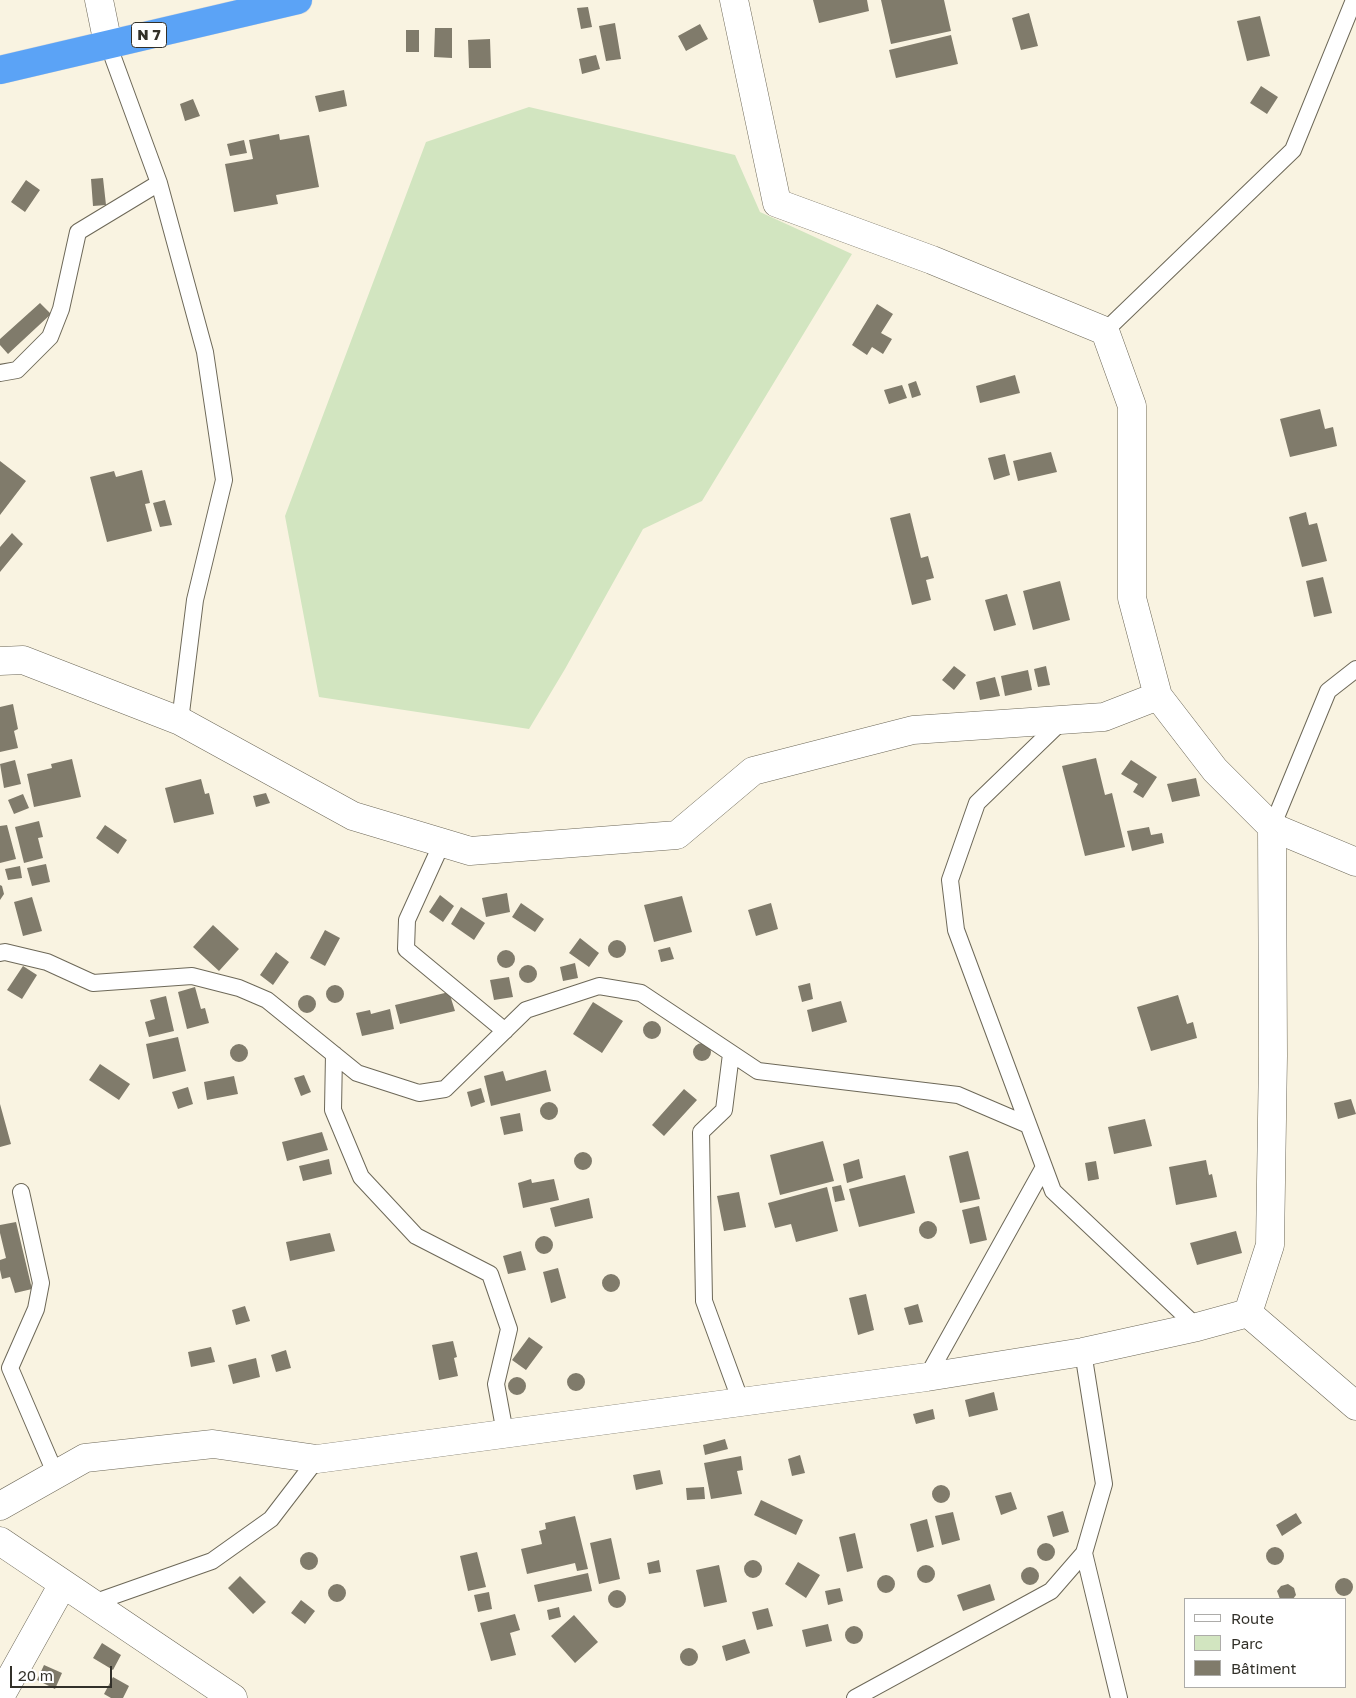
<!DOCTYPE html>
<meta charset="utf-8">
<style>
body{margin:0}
#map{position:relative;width:1356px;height:1698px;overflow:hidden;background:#f9f3e1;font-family:"Golos Text",sans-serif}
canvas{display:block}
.legend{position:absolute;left:1184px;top:1598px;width:162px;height:90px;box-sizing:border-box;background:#fff;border:1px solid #adaca9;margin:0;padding:6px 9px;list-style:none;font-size:15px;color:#323029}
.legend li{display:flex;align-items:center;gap:10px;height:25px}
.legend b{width:25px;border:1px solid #adaca9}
.scale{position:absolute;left:10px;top:1666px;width:102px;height:22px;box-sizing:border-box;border:2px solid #323029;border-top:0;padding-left:6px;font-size:15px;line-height:18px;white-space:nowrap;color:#323029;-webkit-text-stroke:4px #fff;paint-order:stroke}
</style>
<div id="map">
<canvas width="1356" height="1698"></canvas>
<ul class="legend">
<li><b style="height:6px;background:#fff"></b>Route</li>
<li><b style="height:14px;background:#d2e5c0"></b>Parc</li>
<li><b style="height:14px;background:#807b6b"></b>Bâtiment</li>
</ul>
<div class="scale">20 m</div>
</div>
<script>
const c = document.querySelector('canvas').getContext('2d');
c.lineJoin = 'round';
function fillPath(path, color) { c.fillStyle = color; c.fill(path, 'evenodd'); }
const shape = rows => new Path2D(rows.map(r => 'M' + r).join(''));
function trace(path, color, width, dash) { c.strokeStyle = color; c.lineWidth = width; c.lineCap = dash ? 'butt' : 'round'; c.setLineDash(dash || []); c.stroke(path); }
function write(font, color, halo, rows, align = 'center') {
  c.font = font + ' "Golos Text",sans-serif'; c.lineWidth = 4; c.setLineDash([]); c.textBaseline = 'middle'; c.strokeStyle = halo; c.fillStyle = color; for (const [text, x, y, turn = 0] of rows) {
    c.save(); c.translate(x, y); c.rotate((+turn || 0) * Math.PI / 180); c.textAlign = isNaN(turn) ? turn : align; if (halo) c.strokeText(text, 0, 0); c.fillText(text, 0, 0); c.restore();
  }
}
fillPath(shape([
 [529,107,735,155,760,212,852,254,702,501,643,529,565,669,529,729,319,697,285,516,426,142]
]), '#d2e5c0');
fillPath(shape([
 [813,0,867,0,869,11,819,23],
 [881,0,944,0,951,31,891,44],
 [588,7,592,27,581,29,577,8],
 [1029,13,1038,46,1021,50,1012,18],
 [1260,16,1270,56,1247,61,1237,21],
 [615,23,621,59,606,61,599,26],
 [700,24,708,39,686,51,678,36],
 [435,28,452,28,452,58,434,57],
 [406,30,419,30,419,52,406,52],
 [951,35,958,64,896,78,889,50],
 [490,39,491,68,469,68,468,40],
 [596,55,600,69,582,74,579,59],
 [1261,86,1278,97,1267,114,1250,103],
 [344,90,347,106,319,112,315,96],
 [193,99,200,116,185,121,180,104],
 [279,134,280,140,309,135,319,187,276,195,278,204,234,212,225,164,253,159,249,140],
 [244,140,247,153,230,156,227,144],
 [103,178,106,205,93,206,91,179],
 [26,180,40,190,25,212,11,202],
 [40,303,51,314,8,354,0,345,0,339],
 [877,304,893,314,881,333,892,339,883,354,872,347,867,355,852,345],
 [1015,375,1020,393,980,403,976,386],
 [916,381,921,395,912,398,908,384],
 [902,385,907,398,889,404,884,390],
 [1320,409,1325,429,1333,427,1337,446,1290,457,1280,419],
 [1051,452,1057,472,1018,481,1013,461],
 [1005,454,1010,475,994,480,988,458],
 [0,461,26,481,0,515],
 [142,470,150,503,145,504,152,531,107,542,90,477,114,471,116,477],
 [165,500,172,525,160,527,153,503],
 [1306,512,1309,525,1317,523,1327,561,1302,567,1289,517],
 [910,513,921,558,928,556,934,578,926,580,931,600,912,605,890,518],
 [12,533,23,544,0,572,0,547],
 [1323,577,1332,613,1314,617,1306,581],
 [1060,581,1070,620,1033,630,1023,591],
 [1007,594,1016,625,994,631,985,600],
 [954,666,966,675,954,690,942,680],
 [1046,666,1050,685,1038,687,1034,669],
 [1028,670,1032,690,1005,696,1001,676],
 [995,677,1000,696,980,700,976,682],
 [13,704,18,729,14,731,18,748,0,752,0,707],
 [1096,758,1105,795,1112,793,1125,847,1085,856,1062,766],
 [72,759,81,797,34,807,27,774,52,768,51,764],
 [15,760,21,784,4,788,0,764],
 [1131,760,1157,777,1143,798,1133,792,1138,784,1121,774],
 [1196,778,1200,796,1172,802,1167,784],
 [201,779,205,794,209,793,214,814,174,823,165,788],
 [266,793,270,803,256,807,253,796],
 [23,794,29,808,14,814,8,800],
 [39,821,43,837,38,838,43,858,24,863,15,827],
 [7,825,16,859,0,863,0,826],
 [105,825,127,840,118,854,96,838],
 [1149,827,1151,835,1162,833,1164,843,1132,851,1127,831],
 [46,864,50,882,32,886,27,868],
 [20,866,22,878,8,880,5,869],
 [0,885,2,886,4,894,0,900],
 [507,893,510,912,486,917,482,898],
 [440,895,454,906,443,922,429,912],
 [682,896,692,932,654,942,644,905],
 [32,897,42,931,23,936,14,902],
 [521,903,544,919,535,932,512,917],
 [771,903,778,929,756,936,748,910],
 [461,907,485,923,474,940,451,924],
 [213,925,239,949,219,971,193,947],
 [325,930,340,938,325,966,310,958],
 [580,938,599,953,589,967,569,953],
 '608 949a9 9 0 1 1 18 0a9 9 0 1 1-18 0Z',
 [670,947,674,959,661,962,658,950],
 '497 959a9 9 0 1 1 18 0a9 9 0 1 1-18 0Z',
 [276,952,289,962,273,985,260,975],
 [575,963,578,978,563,981,560,967],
 '519 974a9 9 0 1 1 18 0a9 9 0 1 1-18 0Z',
 [23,966,37,975,22,999,7,990],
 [509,977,513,997,494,1000,490,980],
 [810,983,813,999,802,1002,798,986],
 '326 994a9 9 0 1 1 18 0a9 9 0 1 1-18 0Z',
 [195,987,201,1009,205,1008,209,1023,187,1029,178,992],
 [449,992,455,1011,400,1024,395,1005],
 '298 1004a9 9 0 1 1 18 0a9 9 0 1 1-18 0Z',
 [1178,995,1187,1024,1193,1022,1197,1038,1151,1051,1137,1007],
 [166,996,174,1031,149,1037,145,1022,155,1019,150,1000],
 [841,1001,847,1022,812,1032,807,1010],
 [593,1002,623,1021,602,1053,573,1034],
 [390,1009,394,1029,362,1036,356,1013,370,1010,371,1014],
 '643 1030a9 9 0 1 1 18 0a9 9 0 1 1-18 0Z',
 [178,1037,186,1071,153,1079,146,1044],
 '693 1052a9 9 0 1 1 18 0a9 9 0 1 1-18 0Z',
 '230 1053a9 9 0 1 1 18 0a9 9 0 1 1-18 0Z',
 [100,1064,130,1084,119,1100,89,1080],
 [546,1070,551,1091,491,1106,484,1076,503,1071,506,1081],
 [304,1075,311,1092,301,1096,294,1078],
 [234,1076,238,1094,207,1100,204,1082],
 [188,1087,193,1104,178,1109,172,1092],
 [481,1088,485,1102,471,1107,467,1092],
 [684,1089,697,1100,664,1136,652,1125],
 [1351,1099,1356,1114,1338,1119,1334,1103],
 '540 1111a9 9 0 1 1 18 0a9 9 0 1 1-18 0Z',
 [0,1104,11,1144,0,1147],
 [520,1113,523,1131,504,1135,500,1117],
 [1145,1119,1152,1146,1114,1154,1108,1127],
 [322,1132,328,1150,287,1161,282,1142],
 [823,1141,834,1181,780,1195,770,1155],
 [968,1151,980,1199,960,1203,949,1156],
 '574 1161a9 9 0 1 1 18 0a9 9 0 1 1-18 0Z',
 [329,1159,332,1174,303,1181,299,1166],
 [859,1159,863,1178,847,1183,843,1164],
 [1206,1160,1209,1175,1212,1174,1217,1197,1176,1205,1169,1167],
 [1096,1161,1099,1179,1088,1181,1085,1163],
 [905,1175,915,1213,859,1227,849,1189],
 [531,1179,532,1183,554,1179,559,1200,523,1208,518,1183],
 [841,1185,845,1200,835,1202,832,1187],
 [827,1187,838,1231,796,1242,791,1224,775,1228,768,1203],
 [739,1192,746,1227,724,1231,717,1196],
 [589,1198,593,1218,555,1227,550,1208],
 [979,1206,987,1240,970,1244,962,1210],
 '919 1230a9 9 0 1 1 18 0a9 9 0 1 1-18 0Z',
 [16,1222,32,1289,15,1293,10,1277,2,1279,0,1270,0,1260,6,1258,0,1233,0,1225],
 [1236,1231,1242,1253,1197,1265,1190,1243],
 [330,1233,335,1251,290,1261,286,1242],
 '535 1245a9 9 0 1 1 18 0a9 9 0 1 1-18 0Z',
 [521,1251,526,1270,508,1274,503,1256],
 [558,1268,566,1298,551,1303,543,1272],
 '602 1283a9 9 0 1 1 18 0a9 9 0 1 1-18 0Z',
 [866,1294,874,1330,858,1335,849,1298],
 [918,1304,923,1322,909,1325,904,1308],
 [245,1306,250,1321,236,1325,232,1310],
 [529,1337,543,1347,526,1370,512,1360],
 [453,1341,457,1357,454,1358,458,1376,439,1380,432,1345],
 [211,1347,215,1362,191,1367,188,1352],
 [286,1350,291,1368,276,1372,271,1355],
 [256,1358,260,1377,233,1384,228,1365],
 '567 1382a9 9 0 1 1 18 0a9 9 0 1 1-18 0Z',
 '508 1386a9 9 0 1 1 18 0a9 9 0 1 1-18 0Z',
 [994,1392,998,1410,969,1417,965,1400],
 [933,1409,935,1419,916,1424,913,1414],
 [725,1439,728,1449,705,1455,703,1445],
 [800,1455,805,1473,792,1476,788,1459],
 [741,1456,743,1470,737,1471,742,1494,711,1499,704,1463],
 [660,1470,663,1484,636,1490,633,1475],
 '932 1494a9 9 0 1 1 18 0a9 9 0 1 1-18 0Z',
 [704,1487,705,1499,687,1500,686,1488],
 [1011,1492,1017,1509,1001,1515,995,1496],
 [761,1500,803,1520,796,1535,754,1515],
 [1063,1511,1069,1532,1053,1537,1047,1516],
 [953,1512,960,1540,942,1545,935,1516],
 [1296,1513,1302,1523,1282,1536,1276,1525],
 [575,1516,588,1569,577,1571,575,1563,527,1574,521,1549,542,1544,539,1531,546,1529,545,1523],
 [927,1519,934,1547,917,1552,910,1524],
 [855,1533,863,1568,847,1572,839,1537],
 [611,1538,620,1579,599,1584,590,1543],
 '1037 1552a9 9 0 1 1 18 0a9 9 0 1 1-18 0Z',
 '1266 1556a9 9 0 1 1 18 0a9 9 0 1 1-18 0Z',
 '300 1561a9 9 0 1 1 18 0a9 9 0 1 1-18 0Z',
 [477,1552,486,1587,468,1591,460,1556],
 '744 1569a9 9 0 1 1 18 0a9 9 0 1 1-18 0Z',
 [659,1560,661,1572,649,1574,647,1563],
 [798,1562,820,1575,806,1598,785,1584],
 '917 1574a9 9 0 1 1 18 0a9 9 0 1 1-18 0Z',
 [719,1565,727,1602,704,1607,696,1570],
 '1021 1576a9 9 0 1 1 18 0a9 9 0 1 1-18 0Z',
 [588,1573,592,1591,538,1602,534,1585],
 '877 1584a9 9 0 1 1 18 0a9 9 0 1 1-18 0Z',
 [240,1576,266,1602,253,1614,228,1588],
 '1335 1587a9 9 0 1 1 18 0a9 9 0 1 1-18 0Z',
 '328 1593a9 9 0 1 1 18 0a9 9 0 1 1-18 0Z',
 [990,1584,995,1600,963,1611,957,1595],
 [1288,1584,1294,1588,1296,1595,1293,1599,1280,1599,1277,1591,1281,1586],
 [840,1588,843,1601,828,1605,825,1591],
 '608 1599a9 9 0 1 1 18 0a9 9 0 1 1-18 0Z',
 [489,1592,492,1609,478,1612,474,1595],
 [301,1600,315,1611,305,1624,291,1613],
 [559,1607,561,1617,549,1620,547,1610],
 [768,1608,773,1626,757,1630,752,1612],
 [515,1614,520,1630,510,1633,516,1655,491,1661,480,1623],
 [574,1615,598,1642,575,1663,551,1636],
 [828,1624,832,1641,806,1647,802,1630],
 '845 1635a9 9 0 1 1 18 0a9 9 0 1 1-18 0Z',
 [745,1639,750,1653,726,1661,722,1646],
 [102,1643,121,1655,113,1670,93,1658],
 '680 1657a9 9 0 1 1 18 0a9 9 0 1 1-18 0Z',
 [44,1665,62,1673,55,1689,37,1680],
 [113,1677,129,1686,123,1698,111,1698,104,1694]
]), '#807b6b');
const service = shape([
 [108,44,159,183,205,352,224,480,195,600,180,721],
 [1105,331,1293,150,1354,0],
 [0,373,17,370,50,337,61,309,78,232,159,183],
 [1063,720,977,803,950,880,956,930,1053,1191,1197,1327],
 [1272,827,1328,691,1356,669],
 [442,843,407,920,406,949,505,1031],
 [0,953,5,952,47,962,93,983,192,976,239,988,267,1000,357,1073,419,1093,445,1089,526,1010,599,986,641,993,758,1071,958,1095,1028,1125],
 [334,1054,333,1110,361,1177,416,1236,490,1274,509,1329,496,1384,505,1433],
 [731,1054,724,1110,701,1132,704,1301,741,1402],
 [21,1192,41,1283,36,1309,10,1368,56,1475],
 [927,1377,1044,1167],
 [1084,1553,1119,1698],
 [93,1603,212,1561,271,1519,317,1459],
 [855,1698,1051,1591,1084,1553,1104,1484,1083,1352]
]);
const minor = shape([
 [99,0,108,44],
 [734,0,777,203,932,260,1105,331,1132,406,1132,598,1158,696,1215,770,1272,827,1356,862],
 [0,661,23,660,180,721,353,816,470,851,677,835,753,771,913,730,1104,717,1158,696],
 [1248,1313,1356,1406],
 [0,1506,85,1458,213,1444,317,1459,927,1377,1083,1352,1197,1327,1248,1313,1270,1245,1273,1056,1272,827],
 [0,1541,233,1698],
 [0,1697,63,1584]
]);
const trunk = shape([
 [0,70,298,0]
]);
trace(service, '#6d6858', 18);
trace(minor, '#6d6858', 29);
trace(trunk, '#dadad8', 29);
trace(service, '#fff', 16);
trace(minor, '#fff', 28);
trace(trunk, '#5ba3f6', 28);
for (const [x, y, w] of [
 [149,35,35]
]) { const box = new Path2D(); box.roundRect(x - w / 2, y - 12.5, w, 25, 4); c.fillStyle = '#fff'; c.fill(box); trace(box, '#323029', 1); }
write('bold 15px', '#323029', null, [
 ["N 7",149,35]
]);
</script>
